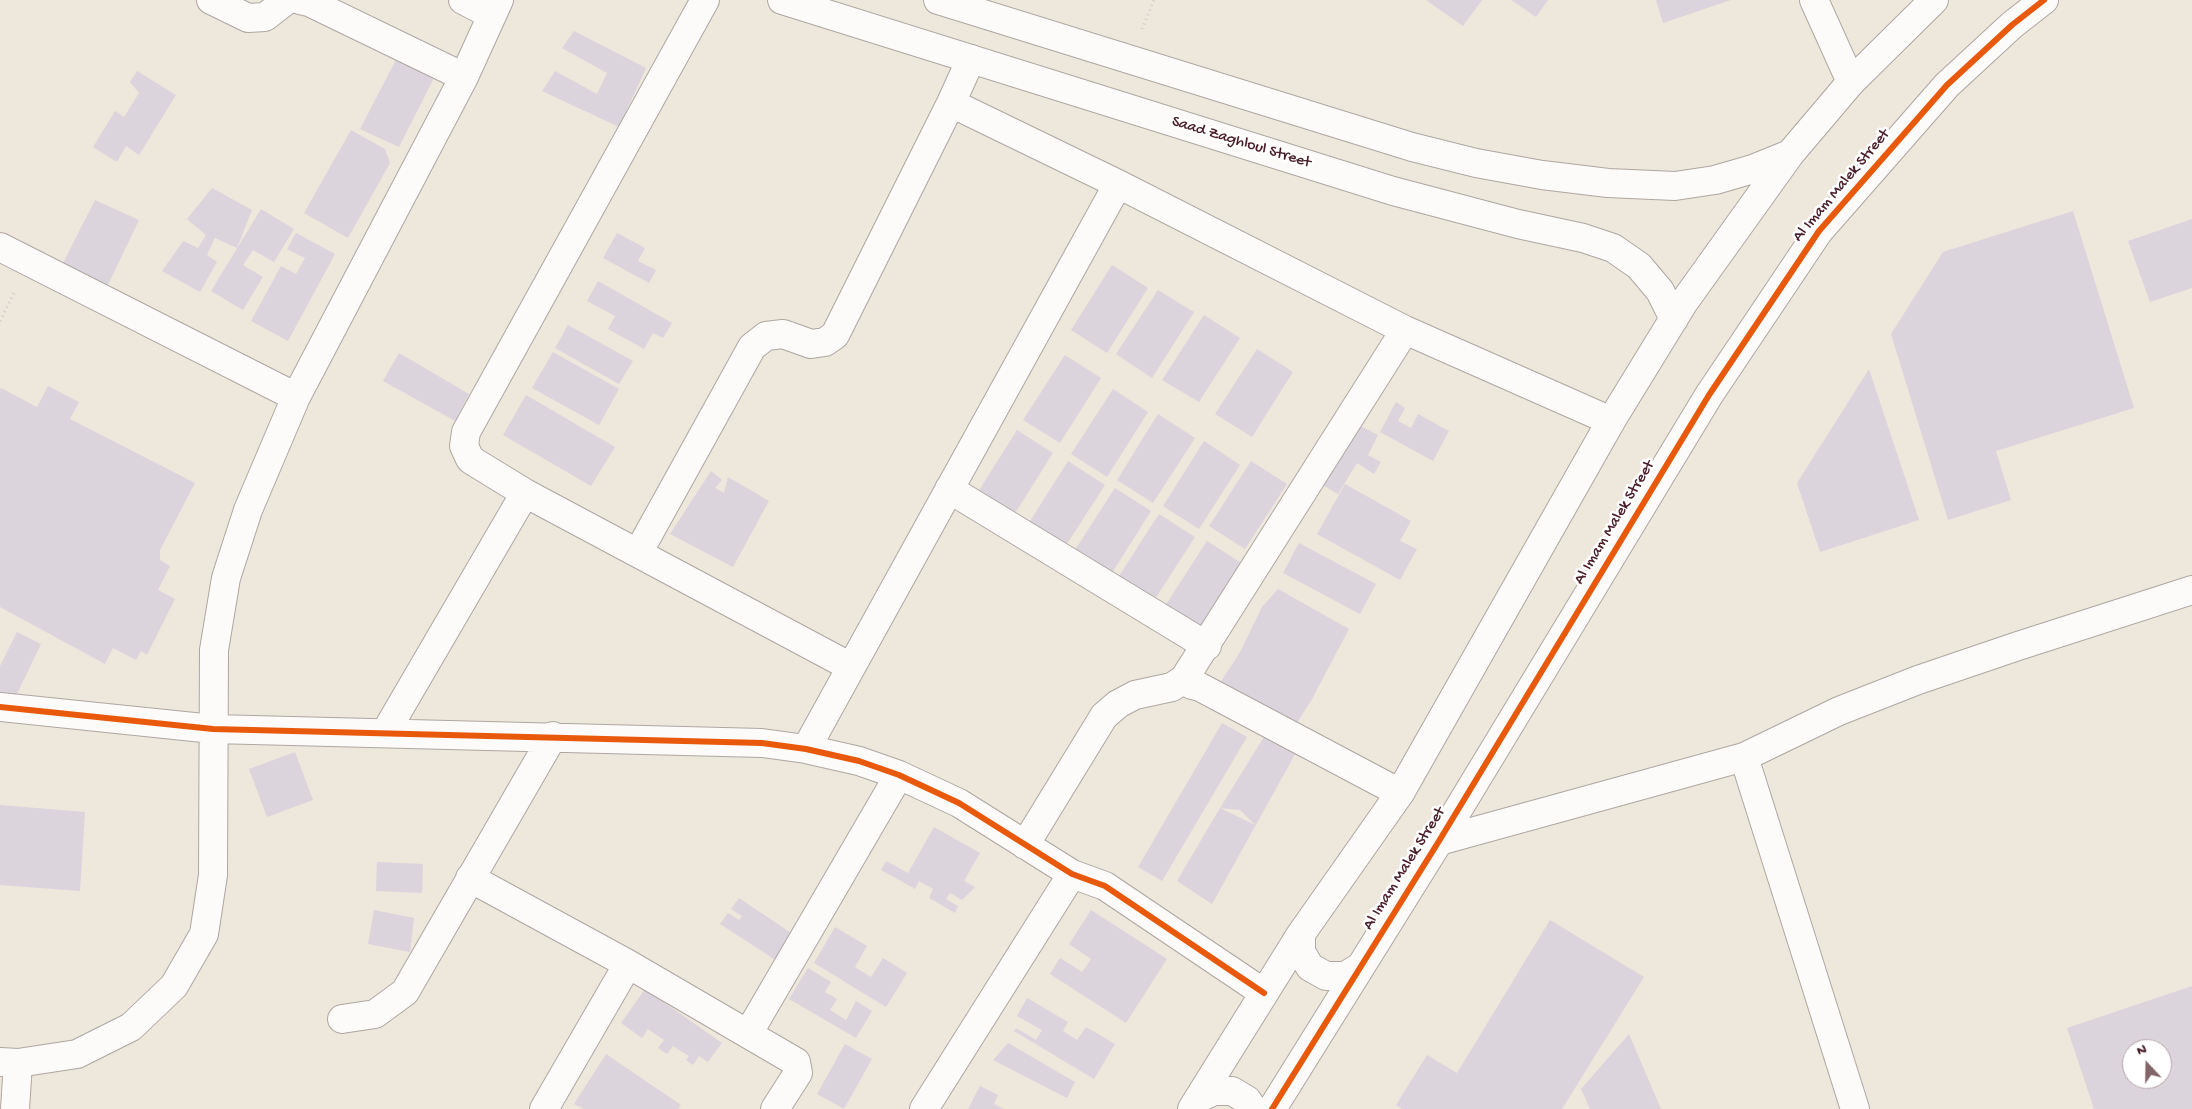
<!DOCTYPE html>
<style>
body{margin:0}
#map{position:relative;width:2192px;height:1109px;overflow:hidden;background:#ede7dc;font-family:"Gochi Hand",sans-serif}
canvas{display:block}
.north{position:absolute;left:2122px;top:1039px;width:50px;height:50px;box-sizing:border-box;background:#fff;border:1px solid #b7a5aa;border-radius:50%;rotate:339deg;font-size:14px;font-weight:700;line-height:20px;text-align:center;color:#4a1f2b}
.north::after{content:'';display:block;margin:auto;width:18px;height:22px;background:#836569;clip-path:polygon(50% 0,100% 100%,50% 72%,0 100%)}
</style>
<div id="map">
<canvas width="2192" height="1109"></canvas>
<div class="north">N</div>
</div>
<script>
const c = document.querySelector('canvas').getContext('2d');
c.lineJoin = 'round';
function fillPath(path, color) { c.fillStyle = color; c.fill(path, 'evenodd'); }
const shape = rows => new Path2D(rows.map(r => 'M' + r).join(''));
function trace(path, color, width, dash) { c.strokeStyle = color; c.lineWidth = width; c.lineCap = dash ? 'butt' : 'round'; c.setLineDash(dash || []); c.stroke(path); }
function write(font, color, halo, rows, align = 'center') {
  c.font = font + ' "Gochi Hand",sans-serif'; c.lineWidth = 5; c.setLineDash([]); c.textBaseline = 'middle'; c.strokeStyle = halo; c.fillStyle = color; for (const [text, x, y, turn = 0] of rows) {
    c.save(); c.translate(x, y); c.rotate((+turn || 0) * Math.PI / 180); c.textAlign = isNaN(turn) ? turn : align; if (halo) c.strokeText(text, 0, 0); c.fillText(text, 0, 0); c.restore();
  }
}
fillPath(shape([
 [1426,0,1482,0,1463,26],
 [1511,0,1548,0,1536,17],
 [1656,0,1731,0,1663,23],
 [574,31,646,68,619,127,542,91,555,71,597,94,607,73,562,48],
 [400,52,436,74,399,147,360,129],
 [137,71,176,95,139,155,126,146,117,162,93,147,115,111,124,117,139,93,130,82],
 [351,130,385,149,390,163,348,238,304,213],
 [212,188,252,210,237,248,215,238,207,255,217,262,200,292,162,271,183,241,198,248,206,235,187,219],
 [95,200,139,220,107,287,62,265],
 [261,209,294,229,274,262,253,250,243,265,263,277,243,310,211,291],
 [2073,211,2134,408,1996,451,2011,500,1948,520,1891,334,1943,252],
 [2192,219,2192,288,2150,302,2128,241],
 [296,233,335,254,288,341,251,321,281,266,296,274,305,258,287,249],
 [617,233,645,248,638,261,656,270,649,283,603,258],
 [1112,265,1148,288,1107,353,1071,330],
 [598,281,672,323,663,338,653,333,644,349,608,329,615,316,587,301],
 [1158,290,1194,312,1152,378,1116,354],
 [1204,315,1240,338,1199,402,1162,380],
 [568,325,633,361,619,384,555,348],
 [1257,349,1293,372,1252,437,1215,414],
 [553,352,619,389,599,425,532,388],
 [399,353,469,394,455,421,383,381],
 [1065,355,1101,378,1060,443,1023,420],
 [1869,369,1919,520,1820,552,1797,483],
 [48,386,79,402,70,419,195,483,160,550,160,560,170,566,158,590,175,599,147,655,141,651,136,660,113,648,105,664,0,607,0,390,1,388,37,407],
 [1113,389,1148,412,1107,477,1071,454],
 [526,395,615,447,591,486,503,435],
 [1396,402,1405,408,1398,421,1411,428,1418,414,1449,431,1433,461,1380,432],
 [1158,414,1195,438,1153,503,1117,480],
 [1357,424,1378,435,1368,455,1381,462,1374,474,1357,463,1338,494,1316,481],
 [1017,430,1053,453,1012,518,976,495],
 [1204,441,1240,465,1199,529,1163,506],
 [1068,461,1105,485,1063,550,1027,526],
 [1251,461,1287,484,1245,549,1209,526],
 [711,471,722,480,715,488,724,493,728,477,769,501,733,567,670,534],
 [1345,484,1411,521,1400,541,1417,549,1400,580,1317,534],
 [1115,488,1151,511,1110,576,1073,553],
 [1159,514,1195,537,1153,602,1117,579],
 [1207,541,1243,564,1202,629,1165,606],
 [1299,543,1376,584,1360,614,1283,573],
 [1278,589,1349,629,1312,699,1294,728,1218,686,1239,654,1262,607],
 [17,632,41,644,15,698,0,692,0,666],
 [1222,723,1247,737,1162,881,1138,867],
 [1267,732,1298,749,1212,904,1177,881,1220,808,1255,825,1240,810,1220,808],
 [295,752,313,800,267,817,249,769],
 [0,805,85,812,80,891,0,885],
 [934,827,980,853,964,881,975,887,962,900,950,893,946,899,958,906,955,913,929,898,933,889,919,881,915,889,881,870,886,861,908,873],
 [377,862,423,864,422,893,376,891],
 [739,898,797,937,780,963,720,924,728,913,739,920,742,916,731,909],
 [374,910,414,918,410,952,368,944],
 [1091,910,1167,959,1126,1023,1050,974,1060,958,1082,972,1091,959,1069,944],
 [1550,920,1644,977,1562,1109,1402,1109,1396,1105,1427,1055,1457,1073],
 [835,927,867,946,855,967,871,977,883,958,907,973,886,1007,814,963],
 [808,968,831,982,825,992,837,999,830,1010,846,1020,856,1001,872,1011,856,1038,789,999],
 [2192,986,2192,1109,2094,1109,2067,1028],
 [2132,1049,2162,1049,2162,1079,2132,1079],
 [645,989,722,1043,708,1062,699,1056,693,1065,686,1060,689,1056,673,1046,667,1054,658,1048,664,1040,648,1029,642,1038,621,1023],
 [1027,998,1068,1022,1063,1031,1077,1040,1086,1027,1115,1044,1094,1079,1014,1031,1016,1028,1036,1040,1042,1030,1017,1016],
 [1629,1034,1661,1109,1590,1109,1581,1089],
 [1008,1043,1075,1082,1067,1098,993,1060],
 [845,1044,872,1059,844,1109,817,1094],
 [606,1054,681,1105,678,1109,584,1109,574,1104],
 [980,1086,998,1095,994,1104,1004,1109,968,1109]
]), '#dbd4dd');
const street = shape([
 [211,0,248,18,265,17,287,0],
 [300,0,309,2,464,77],
 [463,0,492,15],
 [705,0,466,432,464,446,470,459,476,463,525,493,851,667],
 [1814,0,1851,82],
 [951,103,1118,184,1405,330,1611,421],
 [0,247,296,397],
 [949,489,1207,646],
 [638,553,752,347,766,336,783,334,811,344,825,342,835,335,951,103,971,59],
 [1184,679,1192,685,1200,687,1400,793],
 [0,707,213,729,762,743,806,749,859,761,899,775,959,803,1072,874,1105,886,1264,993],
 [385,733,525,493],
 [806,749,1118,184],
 [1439,841,1744,757],
 [1025,845,1104,716,1118,704,1135,695,1172,687,1184,679,1405,330],
 [470,878,628,964,796,1062,798,1073,775,1109],
 [342,1019,375,1014,405,992,553,736],
 [748,1034,899,775],
 [0,1062,18,1063,77,1054,131,1027,174,986,204,934,213,875,214,650,226,578,248,510,296,397,464,77,499,0],
 [15,1109,18,1063],
 [544,1109,628,964],
 [924,1109,1072,874],
 [1855,1109,1744,757,1839,711,1918,680,2018,646,2192,590]
]);
const secondary = shape([
 [782,0,1393,191,1518,224,1583,238,1613,248,1639,266,1660,291,1674,319],
 [938,0,1412,147,1476,163,1542,175,1608,183,1675,186,1715,180,1753,169,1790,154],
 [1301,934,1301,952,1310,967,1326,976,1345,976,1360,967],
 [1199,1098,1214,1091,1232,1091,1247,1100,1253,1109],
 [1192,1109,1301,934,1400,793,1611,421,1684,302,1790,154,1851,82,1934,0],
 [1272,1109,1439,841,1709,395,1819,231,1947,85,2012,25,2044,0]
]);
trace(street, '#afa6a1', 30);
trace(secondary, '#afa6a1', 30);
trace(shape([
 [1142,29,1154,0],
 [0,321,15,291]
]), '#d0cbc9', 3, [1, 4]);
trace(street, '#fcfbfa', 28);
trace(secondary, '#fcfbfa', 28);
trace(shape([
 [0,707,213,729,762,743,806,749,859,761,899,775,959,803,1072,874,1105,886,1264,993],
 [1272,1109,1439,841,1709,395,1819,231,1947,85,2012,25,2044,0]
]), '#e8590c', 6);
write('16px', '#4a1f2b', '#fff', [
 ["Saad Zaghloul Street",1241,143,17],
 ["Al Imam Malek Street",1842,186,-50],
 ["Al Imam Malek Street",1615,523,-59],
 ["Al Imam Malek Street",1405,869,-58]
]);
</script>
